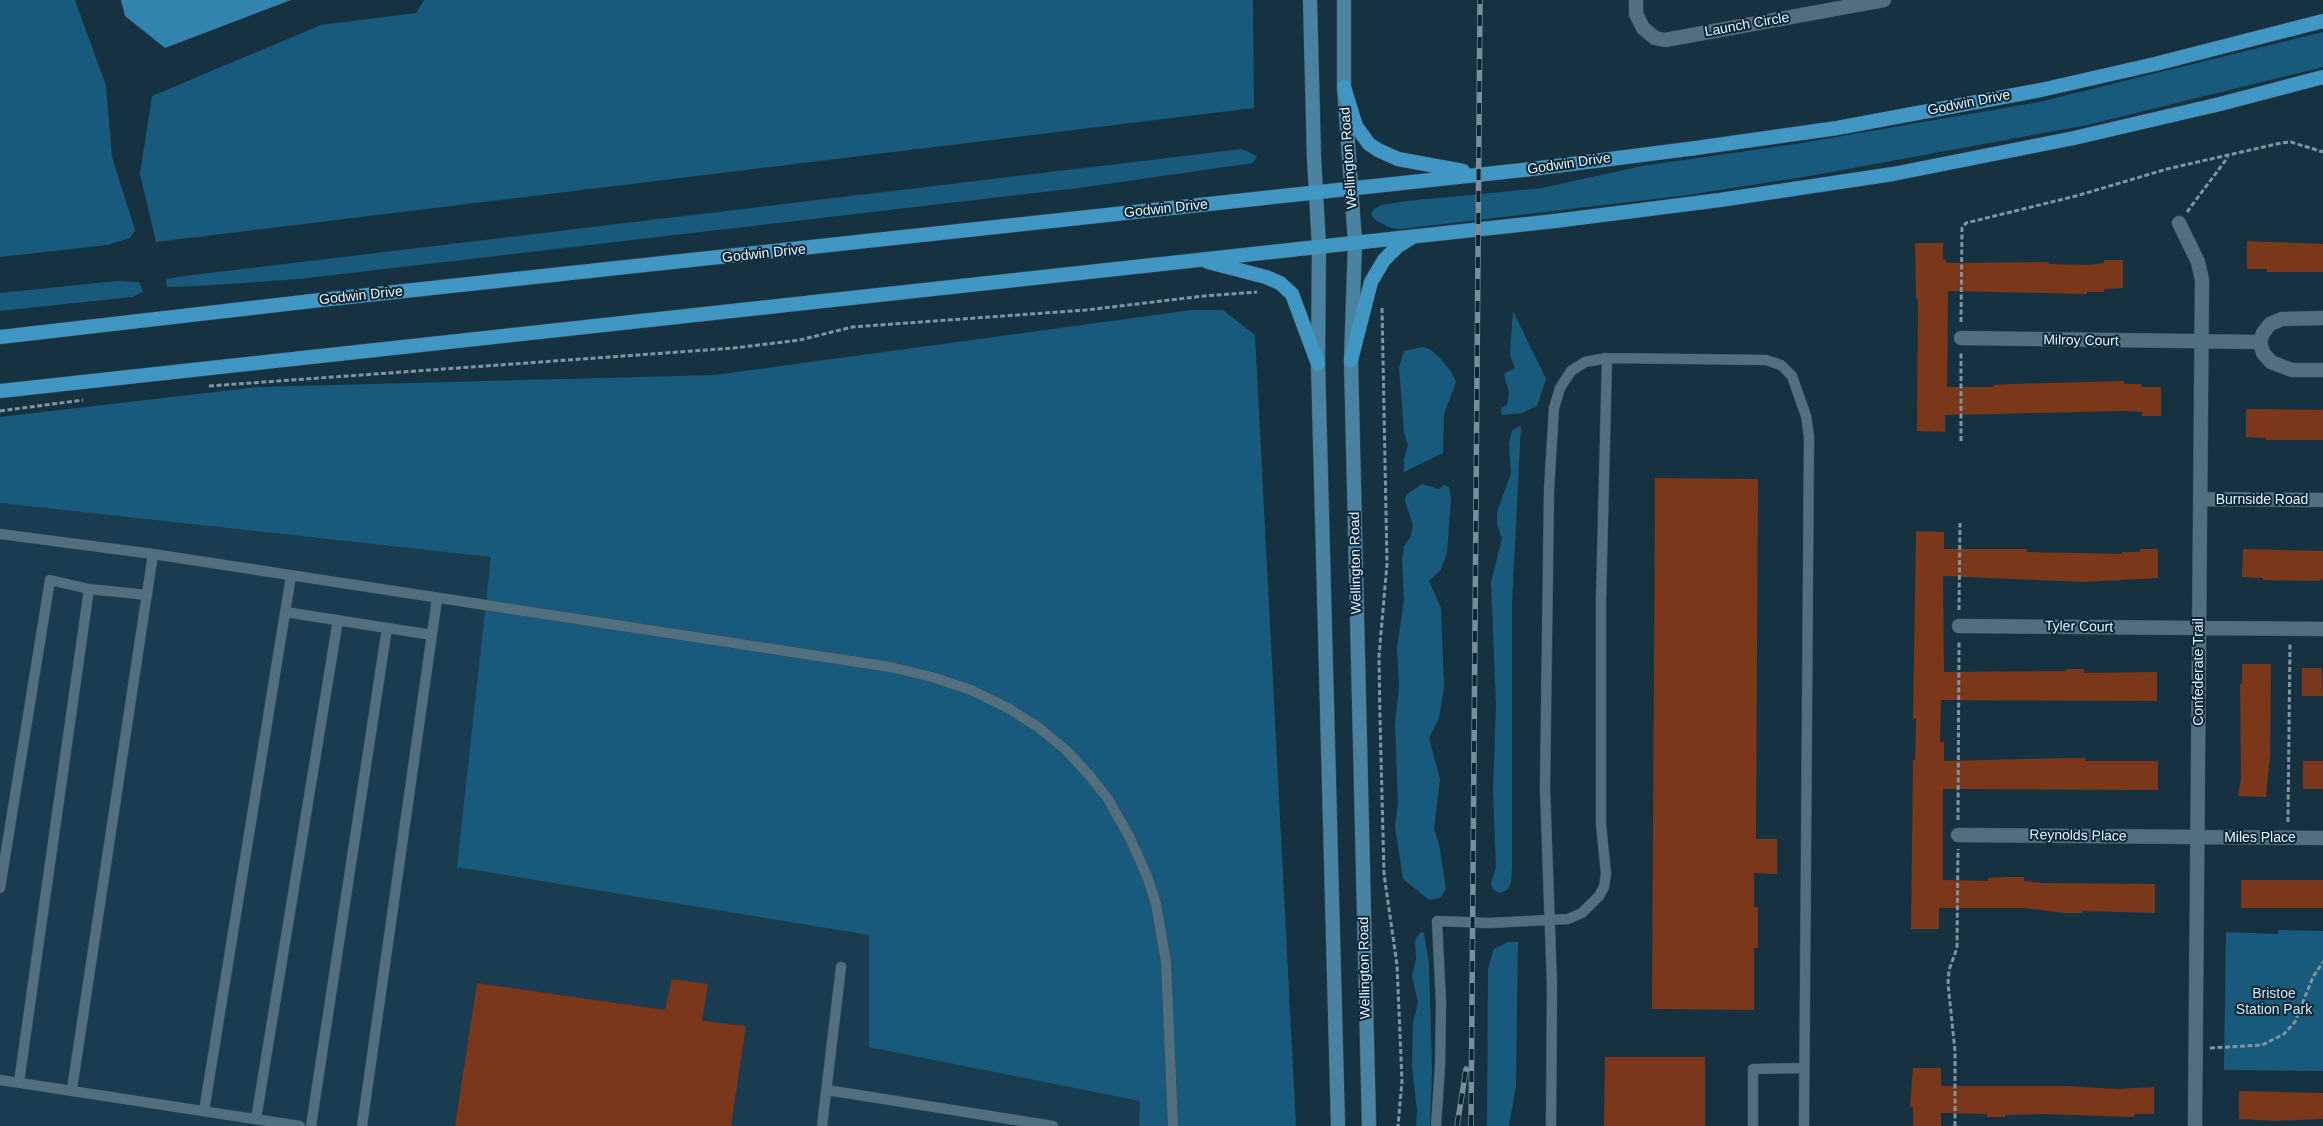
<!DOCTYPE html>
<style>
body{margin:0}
canvas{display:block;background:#163140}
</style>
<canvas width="2323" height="1126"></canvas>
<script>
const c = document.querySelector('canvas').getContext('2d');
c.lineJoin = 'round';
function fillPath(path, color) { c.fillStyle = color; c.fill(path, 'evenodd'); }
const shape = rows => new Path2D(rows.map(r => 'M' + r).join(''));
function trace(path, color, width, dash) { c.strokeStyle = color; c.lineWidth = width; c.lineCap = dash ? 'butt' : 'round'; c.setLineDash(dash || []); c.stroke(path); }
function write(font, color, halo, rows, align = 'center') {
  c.font = font + ' Arial,sans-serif'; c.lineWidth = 4; c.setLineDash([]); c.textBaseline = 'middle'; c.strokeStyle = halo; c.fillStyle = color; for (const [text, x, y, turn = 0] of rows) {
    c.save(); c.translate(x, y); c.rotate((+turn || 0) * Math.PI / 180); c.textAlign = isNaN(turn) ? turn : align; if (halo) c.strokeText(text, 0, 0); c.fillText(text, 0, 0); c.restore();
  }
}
fillPath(shape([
 [0,503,491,557,1215,1126,0,1126]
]), '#193c50');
fillPath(shape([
 [0,0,75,0,106,86,112,157,135,230,130,238,107,245,0,257],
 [424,0,1253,0,1254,108,156,242,140,174,152,96,321,25,416,13],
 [2323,32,2323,67,2087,125,1815,175,1688,195,1401,229,1391,228,1377,221,1371,215,1374,209,1382,205,1407,201,1542,188,1642,166,1796,144,2039,102],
 [1242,149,1257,156,1253,163,1086,187,299,279,199,286,167,287,166,279,193,275],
 [117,281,139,282,143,292,132,297,0,311,0,293],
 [1192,310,1223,310,1255,335,1296,1126,1139,1126,1140,1101,869,1047,869,935,457,867,491,557,0,503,0,417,258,387,715,375],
 [1513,311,1546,379,1537,406,1522,413,1502,415,1501,408,1507,405,1509,392,1504,374,1515,368,1510,355],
 [1423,347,1431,350,1441,359,1451,371,1456,382,1444,414,1443,453,1404,472,1404,459,1408,445,1404,433,1399,367,1404,351],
 [1521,425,1512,604,1512,868,1511,883,1507,890,1500,893,1494,890,1491,884,1496,867,1493,791,1496,706,1491,582,1502,539,1497,524,1497,512,1511,473,1509,443,1512,431],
 [1422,484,1439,489,1444,485,1449,487,1451,498,1447,553,1440,571,1429,581,1441,608,1444,687,1439,718,1429,738,1440,779,1434,829,1439,844,1446,889,1440,898,1429,900,1403,879,1395,826,1398,804,1395,725,1399,685,1397,648,1404,600,1402,560,1404,546,1410,538,1413,525,1405,501,1406,495],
 [2278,930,2323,931,2323,1071,2224,1070,2226,932,2278,934],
 [1421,932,1424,933,1429,964,1432,1070,1430,1126,1416,1126,1417,1110,1412,1067,1413,1023,1418,1003,1412,976,1416,959,1415,940],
 [1508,942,1518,942,1516,1086,1509,1126,1487,1126,1488,969,1494,949]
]), '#185a7b');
fillPath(shape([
 [121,0,291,0,165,48,125,16]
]), '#3283ae');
fillPath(shape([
 [2247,241,2323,244,2323,272,2267,272,2267,269,2247,269],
 [1915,243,1943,243,1943,260,1946,259,1946,263,2048,262,2049,264,2087,265,2104,263,2104,260,2123,260,2123,288,2104,289,2104,292,2087,292,2087,294,1948,291,1947,387,1994,387,1993,385,2012,384,2124,381,2124,384,2141,384,2142,387,2161,387,2161,416,2142,416,2142,412,2124,411,1945,415,1945,432,1917,431,1918,299,1916,299],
 [2246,409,2323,410,2323,440,2266,440,2266,438,2246,437],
 [1655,478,1758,479,1756,839,1777,839,1777,874,1754,873,1754,907,1758,907,1758,948,1754,948,1754,1010,1652,1009],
 [1916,531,1944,532,1944,549,2027,549,2027,552,2122,554,2122,552,2140,552,2140,549,2158,549,2158,578,2085,582,1943,576,1944,672,2067,671,2067,669,2084,669,2084,673,2157,672,2157,701,1941,700,1940,742,1944,742,1944,761,2067,758,2085,758,2085,761,2158,761,2158,790,1943,789,1943,880,1988,881,1988,878,2007,877,2024,877,2024,881,2044,883,2155,884,2155,913,2082,911,2082,913,2064,913,2024,908,1939,908,1939,929,1911,929,1913,760,1915,760,1916,719,1913,719],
 [2243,549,2323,551,2323,579,2319,581,2263,580,2263,578,2242,577],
 [2242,664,2271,664,2270,756,2266,797,2238,796,2241,778,2240,684,2242,684],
 [2302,668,2322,668,2323,696,2302,696],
 [2303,761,2323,761,2323,789,2303,789],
 [2241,880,2323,880,2323,908,2241,908],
 [672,979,708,984,702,1021,746,1026,731,1126,455,1126,477,983,665,1010],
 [1605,1057,1705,1057,1705,1126,1604,1126],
 [1913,1068,1941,1068,1941,1086,2064,1086,2118,1089,2154,1087,2154,1114,2135,1114,2134,1117,2043,1114,2005,1115,2005,1117,1987,1117,1987,1114,1941,1113,1941,1126,1913,1126,1913,1107,1910,1107],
 [2239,1091,2323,1093,2323,1119,2275,1121,2239,1119]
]), '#7a371a');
const service = shape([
 [0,534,153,554,890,667,932,677,971,690,1008,708,1038,727,1066,750,1090,776,1108,799,1129,836,1147,876,1156,904,1166,962,1173,1126],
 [285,612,432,635],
 [0,888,50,580,89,589],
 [0,1080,300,1126],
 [19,1082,89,589,147,595],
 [72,1089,153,554],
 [827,1090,1053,1126],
 [204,1111,291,576],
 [256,1119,338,620],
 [311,1126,387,628],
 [362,1126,437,599],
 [822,1126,841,967],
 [1436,1126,1440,1066,1441,1003,1437,921,1489,923,1568,919,1582,913,1599,896,1604,887,1606,874,1601,824,1601,600,1607,358],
 [1551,1126,1552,986,1545,789,1549,490,1554,408,1560,388,1571,371,1585,362,1607,358,1766,360,1781,365,1792,376,1806,416,1809,436,1804,1126],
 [1753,1126,1753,1069,1804,1068]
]);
const minor = shape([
 [1636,0,1636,14,1643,28,1655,38,1665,40,1884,0],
 [2179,223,2198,262,2202,280,2195,1126],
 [2323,318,2282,319,2270,324,2263,333,2260,342,2263,353,2271,362,2281,366,2292,370,2323,370],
 [1961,338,2260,342],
 [2200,499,2323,500],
 [1959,626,2323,629],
 [1958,835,2323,838]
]);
const secondary = shape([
 [1310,0,1314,158,1319,246,1318,364,1338,1126],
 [1344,0,1344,87,1355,242,1351,360,1369,1126]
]);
const primary = shape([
 [1344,87,1356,126,1369,144,1378,150,1398,159,1463,171],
 [1208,262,1266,277,1280,283,1292,294,1318,364],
 [0,337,312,301,1532,169,1696,148,1837,128,2041,90,2155,64,2323,21],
 [1351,360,1371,282,1384,260,1398,246,1411,238],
 [0,391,1555,221,1720,200,1893,174,2074,138,2220,104,2323,77]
]);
trace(service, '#374d5a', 11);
trace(minor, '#374d5a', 15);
trace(secondary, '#374d5a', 15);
trace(primary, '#374d5a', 15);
trace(shape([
 [2187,212,2228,157],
 [1382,308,1387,564,1379,656,1380,719,1384,874,1397,965,1402,1081,1398,1126],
 [1961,322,1962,228,1966,223,2076,196,2167,169,2281,143,2291,142,2323,152],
 [209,386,734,348,800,340,852,327,1086,310,1204,296,1257,292],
 [0,411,83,400],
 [1961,441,1961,353],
 [1959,610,1960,523],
 [1958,820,1959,642],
 [2288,822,2290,643],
 [2210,1048,2262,1045,2284,1034,2295,1022,2313,977,2323,962],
 [1955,1126,1955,1051,1948,984,1949,970,1957,948,1958,849]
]), '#7f94a1', 3, [5, 2.5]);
trace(service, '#526f80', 10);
trace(minor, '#526f80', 14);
trace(secondary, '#4a83a1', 14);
trace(primary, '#4197c3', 14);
const rail = shape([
 [1457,1126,1466,1069],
 [1471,1126,1480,0]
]);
trace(rail, '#798e9b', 5.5);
trace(rail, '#0b2736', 4, [11]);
write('14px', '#e5f4ff', '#0b2736', [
 ["Launch Circle",1747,25,-10],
 ["Godwin Drive",1969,103,-11],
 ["Wellington Road",1349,158,-94],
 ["Godwin Drive",1569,164,-8],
 ["Godwin Drive",1166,209,-6],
 ["Godwin Drive",764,254,-6],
 ["Godwin Drive",361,296,-6],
 ["Milroy Court",2081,341,1],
 ["Burnside Road",2262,500],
 ["Wellington Road",1356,563,-91],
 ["Tyler Court",2079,627,1],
 ["Confederate Trail",2199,672,-90],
 ["Reynolds Place",2078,836,1],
 ["Miles Place",2260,838],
 ["Wellington Road",1365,968,-91]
]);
write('14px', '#d4e7f4', '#0b2736', [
 ["Bristoe",2274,994],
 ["Station Park",2274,1010]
]);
</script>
